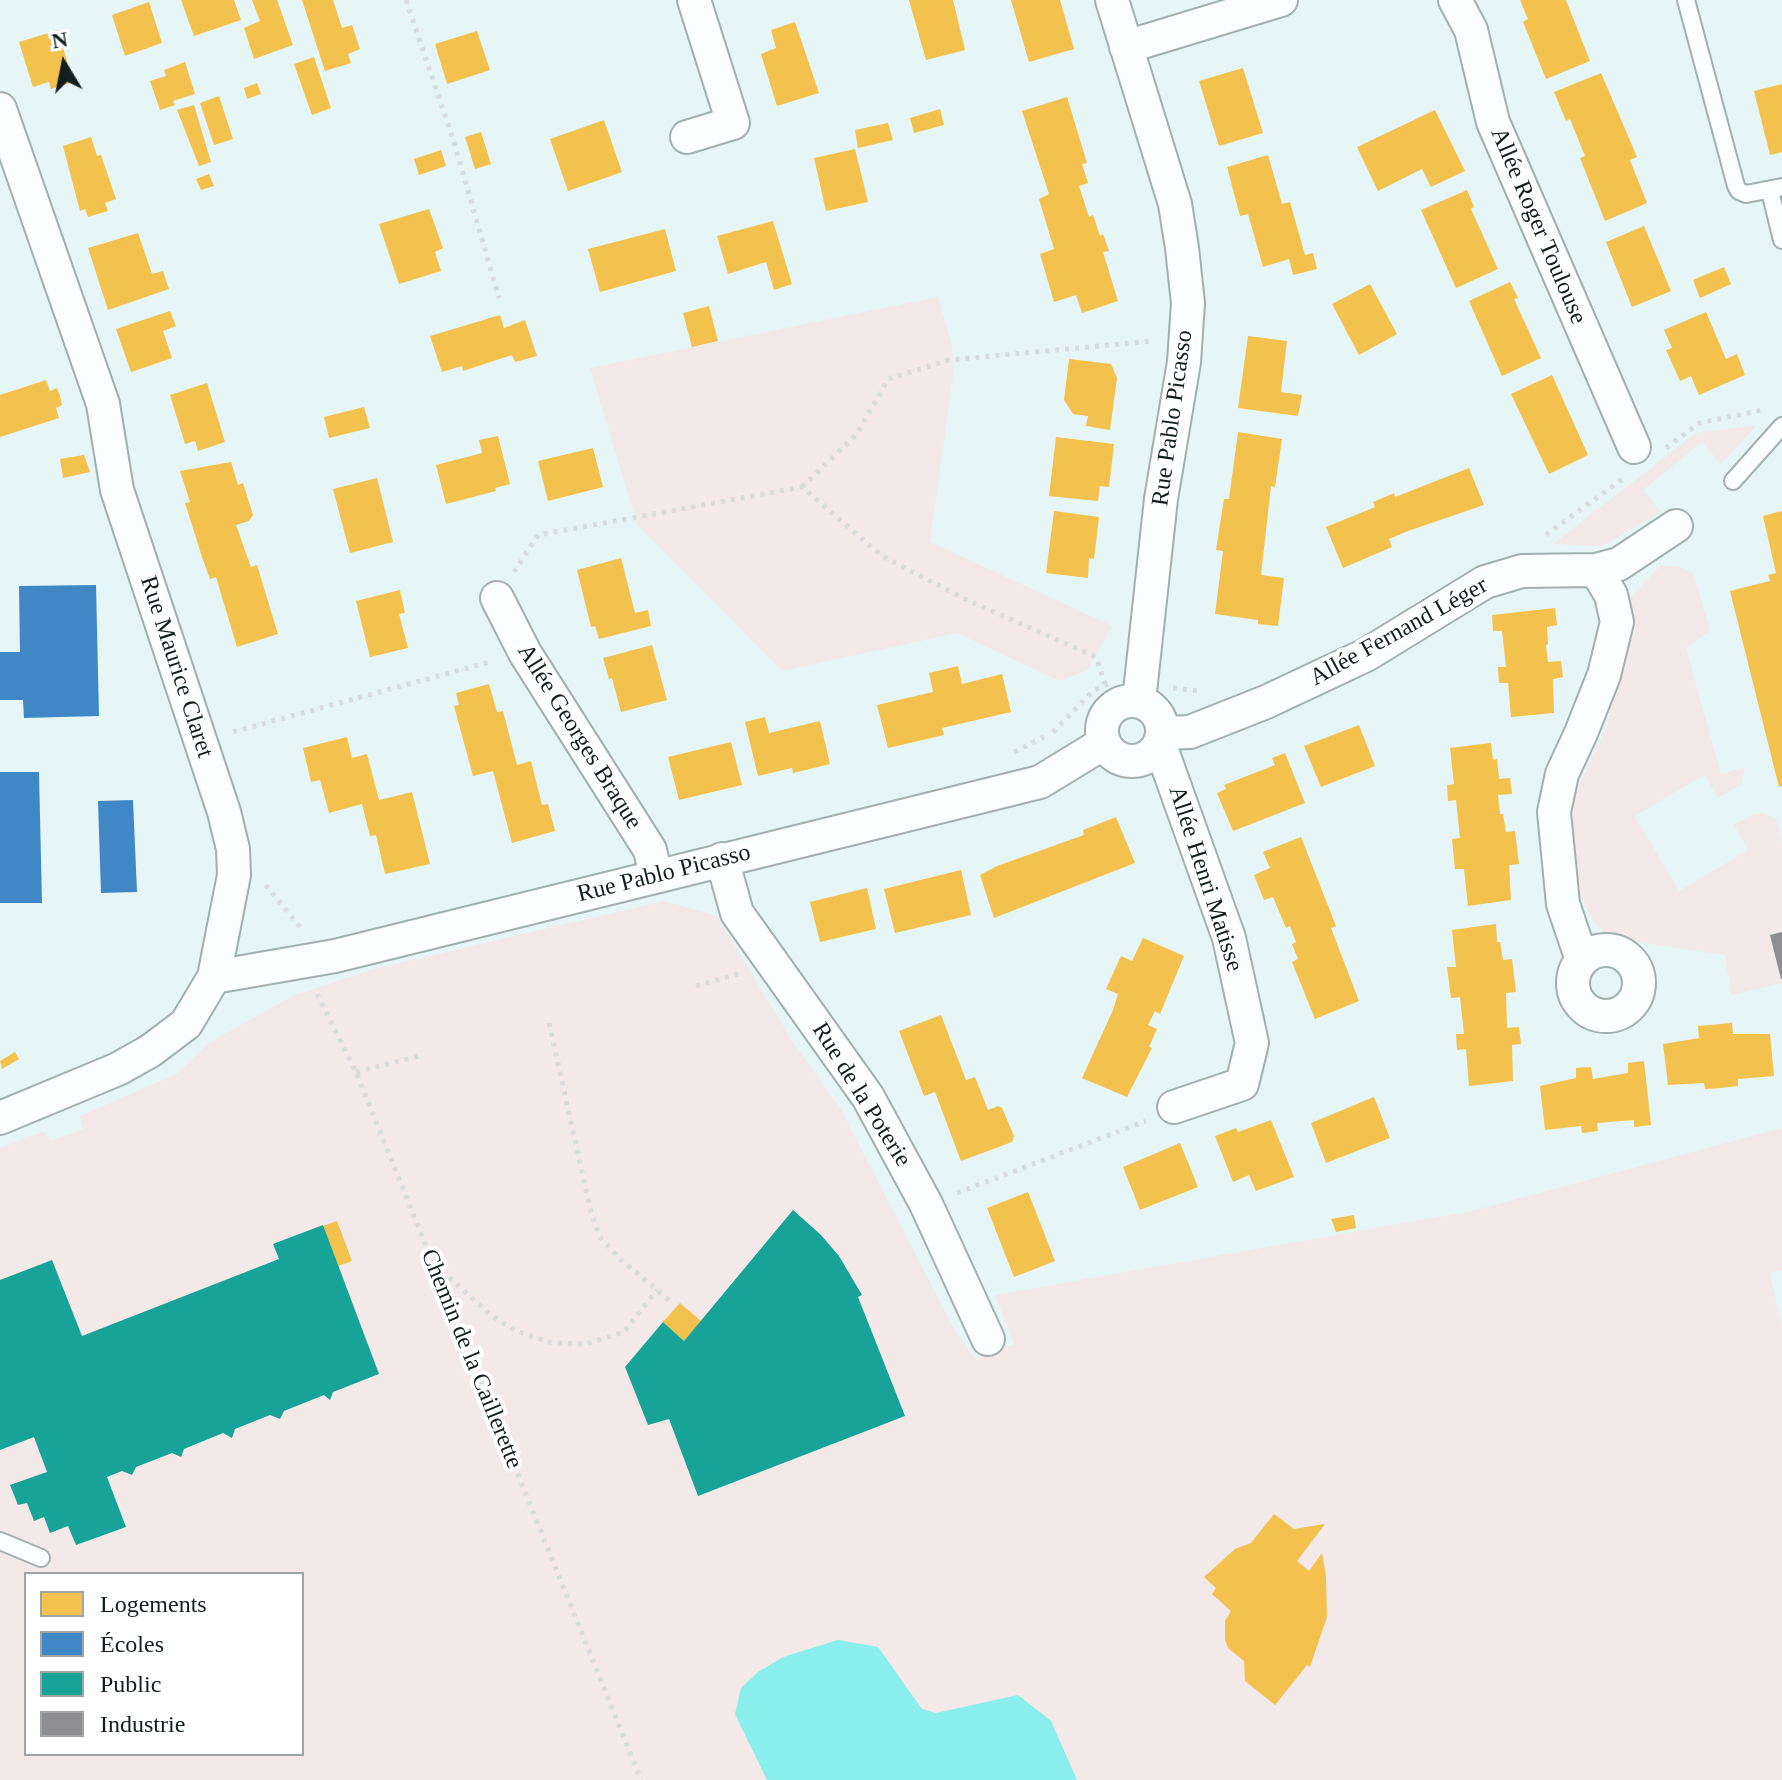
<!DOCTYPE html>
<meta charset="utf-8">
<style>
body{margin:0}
#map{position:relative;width:1782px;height:1780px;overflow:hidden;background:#e6f6f6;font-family:Georgia,serif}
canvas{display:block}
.legend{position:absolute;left:24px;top:1572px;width:280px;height:184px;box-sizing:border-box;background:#fff;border:2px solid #9fa5a5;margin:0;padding:10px 14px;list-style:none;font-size:24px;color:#101e1e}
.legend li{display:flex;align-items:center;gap:16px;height:40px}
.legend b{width:40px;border:2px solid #9fa5a5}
.north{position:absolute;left:24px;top:24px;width:80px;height:80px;-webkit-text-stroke:6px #fff;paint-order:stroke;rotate:350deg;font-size:22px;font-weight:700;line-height:32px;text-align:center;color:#101e1e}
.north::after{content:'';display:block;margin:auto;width:28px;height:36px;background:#101e1e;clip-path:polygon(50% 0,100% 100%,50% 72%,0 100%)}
</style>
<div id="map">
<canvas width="1782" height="1780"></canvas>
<ul class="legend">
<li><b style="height:22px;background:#f2c14e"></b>Logements</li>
<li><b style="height:22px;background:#3f88c5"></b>Écoles</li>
<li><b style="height:22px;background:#17a398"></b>Public</li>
<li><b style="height:22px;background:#8d8d92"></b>Industrie</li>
</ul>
<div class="north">N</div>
</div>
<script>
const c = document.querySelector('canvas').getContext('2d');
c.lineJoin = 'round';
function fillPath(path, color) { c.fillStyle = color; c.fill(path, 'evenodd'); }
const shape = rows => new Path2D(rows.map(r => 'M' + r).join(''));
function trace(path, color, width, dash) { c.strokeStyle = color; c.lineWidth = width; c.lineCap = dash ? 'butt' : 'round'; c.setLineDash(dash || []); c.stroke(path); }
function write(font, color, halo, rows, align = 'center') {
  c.font = font + ' Georgia,serif'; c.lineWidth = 8; c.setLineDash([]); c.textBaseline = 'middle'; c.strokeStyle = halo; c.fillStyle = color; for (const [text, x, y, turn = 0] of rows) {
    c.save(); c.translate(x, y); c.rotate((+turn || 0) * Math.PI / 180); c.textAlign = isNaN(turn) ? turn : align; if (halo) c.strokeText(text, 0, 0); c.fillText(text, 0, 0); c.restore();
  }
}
fillPath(shape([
 [938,297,952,345,954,368,930,542,1112,626,1087,670,1060,681,957,633,782,671,637,524,590,368],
 [1757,425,1721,464,1702,442,1643,490,1661,512,1603,546,1553,544,1696,433],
 [1660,566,1678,566,1694,574,1710,631,1686,648,1721,774,1745,767,1742,784,1718,798,1704,775,1635,816,1679,891,1748,850,1734,825,1752,815,1762,813,1776,818,1782,844,1782,932,1770,935,1782,983,1731,995,1725,955,1610,938,1590,917,1578,887,1572,835,1575,794,1608,723,1630,598],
 [664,901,717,916,793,1042,842,1111,954,1329,975,1358,1014,1344,995,1295,1472,1211,1782,1128,1782,1270,1770,1273,1782,1327,1782,1780,0,1780,0,1148,45,1131,50,1141,83,1129,80,1116,177,1074,210,1042,293,996,374,969],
 [26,1574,302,1574,302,1754,26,1754]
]), '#f3e9e8');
fillPath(shape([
 [838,1640,878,1647,922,1709,936,1713,1018,1695,1051,1721,1077,1780,767,1780,735,1714,741,1688,758,1672,783,1657]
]), '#89eeec');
fillPath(shape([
 [181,0,234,0,241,20,194,36],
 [252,0,277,0,293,45,254,59,244,28,260,21],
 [302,0,333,0,342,28,352,25,360,49,348,54,351,63,325,71],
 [909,0,953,0,965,50,926,60],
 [1011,0,1060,0,1074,49,1029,62],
 [1520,0,1566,0,1590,61,1546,79,1523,22,1528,19],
 [149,2,162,43,125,56,112,15],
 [795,22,819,93,777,106,761,54,776,48,771,30],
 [58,30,73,82,51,89,49,82,33,87,19,42],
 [477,31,490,70,447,84,435,44],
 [314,57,331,108,312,115,294,64],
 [185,62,195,94,173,101,175,105,160,110,150,81,166,76,164,70],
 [1243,68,1263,133,1219,146,1199,81],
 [1601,73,1637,157,1630,160,1647,203,1605,221,1580,158,1585,156,1570,119,1566,121,1554,92],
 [257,83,261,94,247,99,244,88],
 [1782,84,1782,152,1770,155,1754,91],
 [219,96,233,139,214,145,200,103],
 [1067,97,1087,163,1082,164,1088,183,1079,186,1089,217,1093,215,1100,236,1103,234,1109,251,1103,252,1118,301,1082,313,1076,295,1054,302,1040,254,1054,249,1039,199,1049,194,1022,111],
 [194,105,211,162,199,166,177,110],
 [940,109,944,125,914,133,910,118],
 [1435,110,1465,171,1431,187,1422,169,1378,191,1357,147],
 [604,120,622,172,568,191,550,139],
 [888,123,893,140,858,148,855,130],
 [481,132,491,164,475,169,465,137],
 [91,137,97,156,101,155,116,199,105,203,108,211,88,217,85,209,80,211,63,146],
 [855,149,868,202,826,211,814,158],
 [441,150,446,166,419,175,414,159],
 [1268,155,1282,204,1290,202,1305,255,1313,253,1317,269,1293,275,1289,259,1263,267,1248,214,1240,216,1227,167],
 [209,174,214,186,201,190,196,179],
 [1467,190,1474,207,1471,209,1498,269,1456,288,1421,210],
 [429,209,443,248,435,252,441,271,399,284,379,224],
 [773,221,792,284,774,290,766,262,728,274,717,236],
 [1644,226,1671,291,1632,307,1606,242],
 [665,229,676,271,600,292,588,249],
 [138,233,152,274,163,271,169,289,108,310,88,248],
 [1724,267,1731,284,1700,298,1693,280],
 [1510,282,1518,298,1514,299,1541,358,1502,376,1469,301],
 [1370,284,1397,334,1359,355,1332,304],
 [709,306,718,341,692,347,683,313],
 [170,311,176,326,163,331,172,358,131,372,116,329],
 [1706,312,1726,359,1737,354,1745,375,1699,395,1691,376,1680,381,1666,350,1672,348,1664,330],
 [500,315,504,328,525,320,537,356,515,362,512,355,463,371,462,366,442,372,430,336],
 [1248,336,1287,341,1281,392,1302,395,1298,416,1238,408],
 [1069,359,1111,364,1117,378,1110,430,1086,426,1088,416,1073,414,1064,400],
 [1552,375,1588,455,1549,474,1511,394],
 [46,380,50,391,57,388,60,396,62,405,56,408,59,418,0,437,0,395],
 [207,383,225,442,198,451,195,441,185,444,170,395],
 [364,407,370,428,329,438,324,417],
 [1238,432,1282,439,1275,487,1271,486,1261,575,1284,578,1278,626,1258,624,1258,620,1215,614,1223,551,1216,550,1224,499,1229,499],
 [498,436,510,484,495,488,496,491,446,504,436,465,482,453,479,440],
 [1056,437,1114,444,1109,487,1100,486,1098,501,1049,496],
 [593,448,603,487,548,501,538,461],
 [84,455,90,472,63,478,60,459],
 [231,462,238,485,243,483,253,515,249,521,236,525,251,567,257,565,278,634,237,647,216,577,210,579,203,560,185,503,190,502,180,471],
 [1469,468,1484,505,1408,531,1389,539,1392,547,1343,568,1326,527,1375,507,1373,502,1394,493,1395,497],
 [377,478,393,542,350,553,333,489],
 [1054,511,1099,517,1094,559,1089,558,1088,578,1046,573],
 [1782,511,1782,786,1779,787,1730,591,1770,581,1768,575,1776,573,1763,516],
 [621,558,635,613,648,610,651,626,599,639,595,626,591,627,577,570],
 [400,590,405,613,399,614,408,648,370,657,356,601],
 [1555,608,1557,625,1547,627,1548,644,1546,645,1548,662,1561,661,1563,677,1553,679,1554,713,1511,717,1508,683,1499,683,1498,667,1506,667,1502,631,1493,631,1492,615],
 [652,645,667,700,621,712,612,678,609,679,603,658],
 [958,666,962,684,1002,674,1011,712,942,728,944,735,888,748,877,705,933,692,929,673],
 [489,684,497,712,503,711,517,765,531,761,542,805,548,804,555,831,512,843,493,771,473,776,454,706,459,705,456,693],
 [765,717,769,733,820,721,830,764,793,773,792,768,758,776,745,722],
 [1359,725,1375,766,1321,787,1304,746],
 [347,737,352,758,367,754,379,800,412,792,430,864,385,874,376,835,370,836,362,804,329,813,320,780,311,782,303,748],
 [731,742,742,785,679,800,668,757],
 [1491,743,1493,760,1497,759,1499,779,1510,778,1512,794,1498,795,1500,814,1503,814,1506,832,1515,831,1519,864,1509,865,1511,900,1468,906,1464,869,1455,869,1452,839,1460,838,1456,800,1448,801,1447,785,1454,784,1450,748],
 [1285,753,1305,803,1233,831,1217,793,1226,789,1224,785,1275,765,1272,758],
 [1116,817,1135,863,994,918,980,875,997,866,1084,835,1083,830],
 [1301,837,1336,926,1331,928,1359,1001,1315,1019,1292,962,1298,959,1292,944,1296,942,1290,926,1286,928,1273,897,1264,900,1254,875,1270,868,1263,852],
 [961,870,971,915,895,933,884,889],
 [867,888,876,929,820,942,810,902],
 [1496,924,1497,942,1500,942,1503,960,1512,959,1516,992,1506,993,1507,1028,1519,1027,1521,1044,1512,1045,1513,1081,1469,1086,1466,1049,1457,1050,1456,1034,1464,1034,1460,997,1451,998,1447,967,1456,967,1452,930],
 [1143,938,1184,956,1160,1014,1155,1011,1148,1025,1157,1029,1149,1047,1152,1048,1127,1097,1082,1078,1113,1010,1118,994,1106,989,1121,956,1132,961],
 [941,1015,966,1080,975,1077,988,1110,998,1106,1002,1108,1014,1136,1012,1142,961,1161,935,1092,924,1096,899,1031],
 [1732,1023,1733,1034,1770,1034,1774,1076,1738,1079,1738,1086,1722,1088,1705,1089,1704,1083,1668,1085,1663,1044,1699,1038,1698,1026],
 [15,1052,19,1059,2,1069,0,1061],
 [1644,1061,1651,1125,1634,1127,1634,1120,1597,1123,1598,1131,1582,1133,1581,1126,1545,1130,1540,1086,1576,1078,1576,1068,1591,1067,1593,1079,1628,1073,1628,1063],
 [1374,1097,1390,1138,1326,1163,1311,1123],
 [1271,1120,1294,1177,1256,1191,1249,1175,1233,1182,1215,1136,1236,1128,1238,1132],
 [1180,1143,1198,1187,1140,1210,1123,1167],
 [1028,1192,1055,1261,1014,1277,987,1208],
 [1354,1215,1356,1228,1336,1232,1331,1219],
 [337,1221,352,1261,338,1266,323,1226],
 [680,1303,701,1321,684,1341,663,1322],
 [1274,1514,1294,1529,1325,1524,1297,1561,1309,1571,1322,1553,1326,1576,1327,1617,1310,1667,1307,1665,1275,1705,1245,1681,1244,1661,1228,1648,1225,1640,1225,1621,1231,1611,1212,1594,1216,1588,1204,1577,1235,1549,1251,1543]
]), '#f2c14e');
fillPath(shape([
 [96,585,99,716,24,718,23,700,0,700,0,652,20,652,19,586],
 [0,772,39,772,42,903,0,903],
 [133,800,137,892,101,893,98,801]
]), '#3f88c5');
fillPath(shape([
 [793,1210,821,1235,839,1256,862,1295,858,1297,905,1416,698,1496,669,1419,648,1425,625,1367,663,1322,684,1341],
 [323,1225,379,1374,333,1392,330,1400,324,1395,284,1411,280,1419,270,1415,235,1429,232,1438,223,1433,184,1449,181,1457,172,1453,136,1467,132,1475,122,1471,107,1477,126,1527,76,1545,68,1526,50,1533,44,1517,34,1521,27,1503,18,1505,10,1485,47,1472,34,1437,0,1450,0,1280,52,1260,82,1336,279,1259,273,1244]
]), '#17a398');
fillPath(shape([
 [1782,932,1782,979,1781,979,1770,935]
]), '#8d8d92');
const service = shape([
 [1686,0,1736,186,1739,191,1746,194,1782,187],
 [1770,191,1782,240],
 [1733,481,1782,426],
 [0,1541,41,1558]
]);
const minor = shape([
 [1112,0,1175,204,1182,248,1188,303,1184,362,1161,499,1139,701],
 [1455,0,1471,30,1493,122,1634,447],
 [1126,47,1281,0],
 [0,109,103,404,117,490,224,812,233,849,234,875,214,977,186,1024,150,1051,118,1069,0,1118],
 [687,137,733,123,694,0],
 [497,598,525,653,650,850,656,876],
 '1102 731a30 30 0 1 1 60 0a30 30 0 1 1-60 0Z',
 [1163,733,1190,732,1266,702,1366,655,1485,582,1522,571,1596,570,1619,564,1676,526],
 [1160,745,1229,938,1252,1043,1242,1084,1174,1107],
 [722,859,737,913,868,1097,926,1204,988,1339],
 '1573 983a33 33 0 1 1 66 0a33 33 0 1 1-66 0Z',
 [1582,960,1563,904,1554,812,1562,774,1581,733,1604,675,1617,622,1611,595,1596,570],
 [214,977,335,956,1040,782,1104,743]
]);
trace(service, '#a1b0af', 20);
trace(minor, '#a1b0af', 36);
trace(shape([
 [406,0,453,139,499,298],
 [1666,448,1699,423,1762,410],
 [802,487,857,434,888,379,949,360,1153,341],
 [1546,535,1625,477],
 [514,572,538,535,802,487,882,556,965,599,1096,657,1105,684],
 [1173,688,1199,691],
 [233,732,493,661],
 [1053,732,1093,691,1108,684],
 [1014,752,1044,737],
 [266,885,302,930],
 [696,986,741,973],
 [317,994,356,1072,641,1780],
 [549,1023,590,1208,599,1236,618,1257,670,1301],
 [356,1072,423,1055],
 [957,1193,1146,1121],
 [434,1264,492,1316,516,1331,552,1343,586,1344,624,1332,657,1290]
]), '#d7dcdc', 5, [4, 6]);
trace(service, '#fbfefe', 16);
trace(minor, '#fbfefe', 32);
write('24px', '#101e1e', '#fff', [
 ["Allée Roger Toulouse",1538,226,67],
 ["Rue Pablo Picasso",1173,418,-82],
 ["Allée Fernand Léger",1399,632,-29],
 ["Rue Maurice Claret",176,667,72],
 ["Allée Georges Braque",579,737,58],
 ["Rue Pablo Picasso",664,874,-14],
 ["Allée Henri Matisse",1205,879,72],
 ["Rue de la Poterie",861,1095,58],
 ["Chemin de la Caillerette",471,1359,68]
]);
</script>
